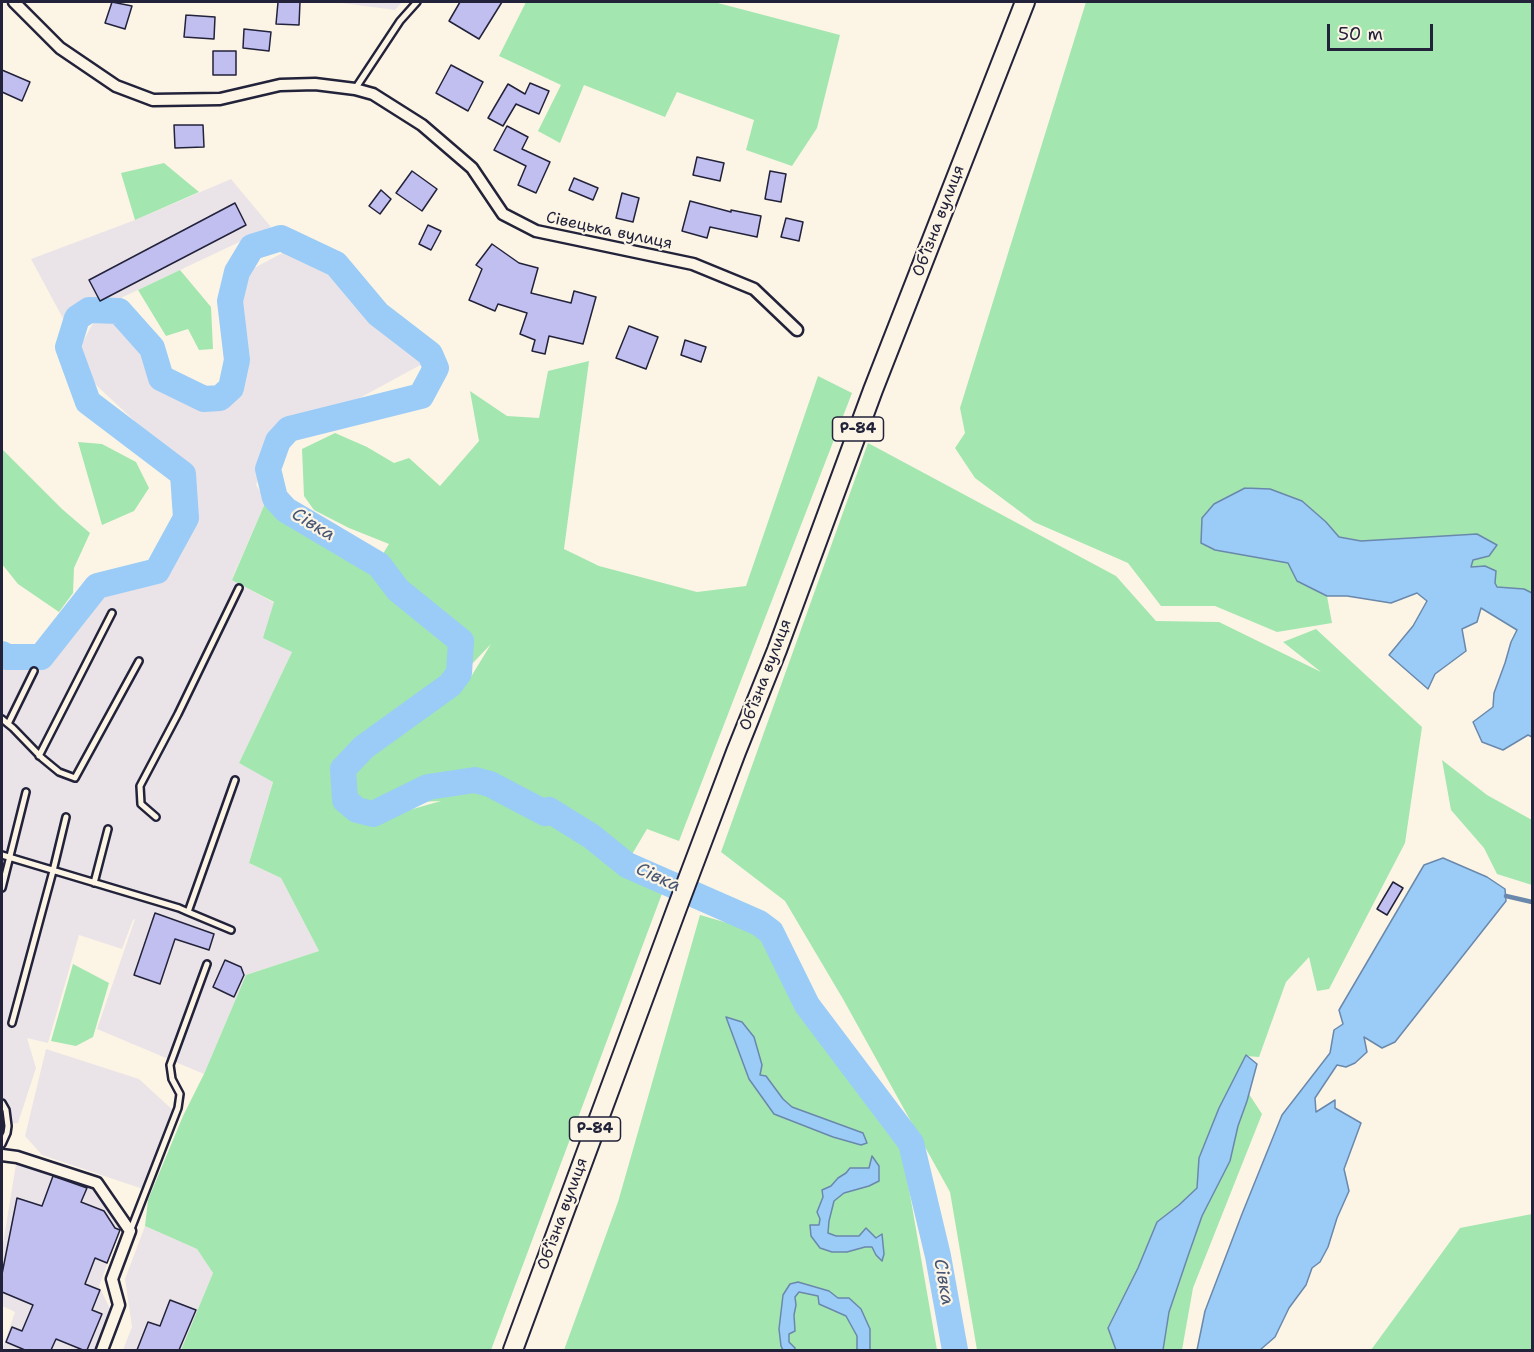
<!DOCTYPE html>
<meta charset="utf-8">
<style>
body{margin:0}
#map{position:relative;width:1534px;height:1352px;overflow:hidden;background:#fcf5e5;font-family:"Shantell Sans",sans-serif}
canvas{display:block}
.frame{position:absolute;inset:0;border:3px solid #22223b;pointer-events:none}
.scale{position:absolute;left:1327px;top:24px;width:106px;height:27px;box-sizing:border-box;border:3px solid #22223b;border-top:0;padding-left:8px;font-size:18px;line-height:21px;white-space:nowrap;color:#22223b;-webkit-text-stroke:4px #fcf5e5;paint-order:stroke}
</style>
<div id="map">
<canvas width="1534" height="1352"></canvas>
<div class="frame"></div>
<div class="scale">50 m</div>
</div>
<script>
const c = document.querySelector('canvas').getContext('2d');
c.lineJoin = 'round';
function fillPath(path, color) { c.fillStyle = color; c.fill(path, 'evenodd'); }
const shape = rows => new Path2D(rows.map(r => 'M' + r).join(''));
function trace(path, color, width, dash) { c.strokeStyle = color; c.lineWidth = width; c.lineCap = dash ? 'butt' : 'round'; c.setLineDash(dash || []); c.stroke(path); }
function write(font, color, halo, rows, align = 'center') {
  c.font = font + ' "Shantell Sans",sans-serif'; c.lineWidth = 4.5; c.setLineDash([]); c.textBaseline = 'middle'; c.strokeStyle = halo; c.fillStyle = color; for (const [text, x, y, turn = 0] of rows) {
    c.save(); c.translate(x, y); c.rotate((+turn || 0) * Math.PI / 180); c.textAlign = isNaN(turn) ? turn : align; if (halo) c.strokeText(text, 0, 0); c.fillText(text, 0, 0); c.restore();
  }
}
fillPath(shape([
 [334,2,402,2,395,10],
 [231,179,271,227,66,324,31,259,135,220],
 [290,249,329,269,373,318,424,363,334,412,284,426,274,435,256,485,266,501,232,579,274,603,292,652,239,763,273,781,249,863,281,878,319,951,246,975,204,1074,97,1029,135,919,133,920,122,949,79,935,48,1043,27,1038,36,1068,18,1123,10,1124,2,1102,2,658,22,664,47,656,100,591,148,582,157,577,190,520,193,494,189,472,95,384,78,351,93,323,115,321,144,359,176,394,200,403,225,401,236,384,243,357,237,300,239,276],
 [46,1049,139,1079,176,1113,143,1189,42,1155,25,1136],
 [16,1164,53,1174,93,1189,120,1230,99,1286,111,1311,96,1350,2,1350,15,1312,2,1306,2,1250],
 [145,1226,197,1249,213,1273,181,1350,123,1350,132,1327,125,1279]
]), '#eae4e8');
fillPath(shape([
 [526,2,714,2,840,35,817,128,792,166,746,150,754,120,677,92,665,117,584,85,560,143,538,131,561,85,499,56],
 [1086,2,1532,2,1532,593,1524,589,1496,587,1485,566,1470,567,1473,560,1489,556,1497,545,1477,534,1361,541,1339,537,1326,522,1302,501,1201,543,1215,550,1288,563,1297,581,1327,596,1332,623,1277,632,1215,606,1161,606,1128,563,1034,522,975,478,955,448,965,433,960,408],
 [164,163,199,192,135,220,121,173],
 [180,270,211,307,213,349,199,350,188,329,166,336,138,290],
 [589,361,564,549,599,566,697,592,746,586,818,376,852,393,679,841,647,829,631,856,577,819,568,831,621,870,663,891,491,1350,181,1350,213,1273,197,1249,145,1226,148,1200,183,1116,204,1074,246,975,319,951,281,878,249,863,273,782,239,763,292,652,263,638,274,602,232,580,266,501,373,569,393,593,454,643,449,672,339,762,336,802,374,820,441,801,374,804,355,796,351,772,469,680,491,644,471,665,467,642,402,584,381,557,389,544,349,528,314,510,304,496,302,449,335,433,367,447,394,463,409,458,440,486,479,441,470,391,507,416,539,418,548,371],
 [78,442,102,444,136,462,149,488,134,511,102,525],
 [868,443,1116,576,1156,621,1219,622,1321,672,1283,642,1316,629,1422,727,1405,843,1329,989,1317,991,1309,957,1286,982,1259,1057,1246,1056,1219,1108,1199,1157,1197,1188,1179,1205,1157,1222,1138,1268,1108,1327,1116,1350,977,1350,950,1192,843,999,785,901,721,852],
 [2,449,62,509,90,533,74,568,73,593,59,612,18,584,2,564],
 [1442,760,1487,795,1532,820,1532,885,1497,874,1484,848,1451,810],
 [700,915,752,930,761,940,797,1010,901,1143,937,1350,564,1350,618,1202],
 [73,964,109,983,93,1037,76,1046,51,1041],
 [1249,1094,1262,1114,1193,1288,1182,1350,1163,1350,1169,1312,1202,1216,1230,1161,1238,1126],
 [1532,1214,1532,1350,1371,1350,1460,1228]
]), '#a3e6b0');
const water = shape([
 [1245,488,1270,489,1302,501,1326,522,1339,537,1361,541,1477,534,1497,545,1489,556,1473,560,1471,567,1485,566,1496,571,1495,583,1497,587,1524,589,1532,593,1532,737,1528,735,1503,750,1482,742,1473,722,1493,707,1494,693,1505,663,1511,642,1517,630,1481,608,1477,622,1462,629,1466,651,1435,674,1428,689,1389,655,1413,626,1427,601,1417,593,1391,603,1347,596,1327,596,1297,581,1288,563,1215,550,1201,543,1202,518,1214,504,1245,488],
 [1443,858,1487,877,1505,889,1506,901,1395,1042,1382,1048,1364,1037,1367,1052,1355,1063,1346,1067,1337,1065,1315,1098,1316,1112,1335,1100,1335,1108,1361,1123,1344,1169,1349,1191,1337,1218,1328,1247,1320,1262,1312,1268,1306,1285,1289,1308,1275,1337,1260,1350,1197,1350,1205,1311,1242,1214,1282,1115,1330,1053,1334,1030,1343,1024,1339,1010,1424,865,1443,858],
 [726,1017,742,1022,754,1037,762,1065,760,1075,766,1076,783,1099,792,1107,863,1133,867,1143,861,1145,833,1137,774,1114,749,1079,726,1017],
 [1246,1055,1257,1064,1247,1101,1238,1126,1230,1161,1202,1216,1188,1256,1169,1312,1163,1350,1116,1350,1108,1328,1138,1268,1157,1222,1179,1205,1197,1188,1199,1158,1219,1108,1246,1055],
 [872,1156,879,1166,879,1181,869,1186,844,1193,834,1201,829,1221,828,1233,836,1236,859,1236,866,1228,876,1238,882,1234,884,1254,882,1261,876,1255,872,1247,865,1247,847,1252,832,1252,820,1248,811,1236,810,1225,819,1225,820,1219,817,1212,823,1197,822,1190,831,1186,838,1178,846,1173,850,1168,869,1168,872,1156],
 [798,1282,829,1291,838,1298,849,1298,861,1309,870,1329,870,1350,857,1350,857,1336,846,1316,819,1304,818,1296,799,1292,795,1297,796,1305,794,1315,795,1331,789,1334,789,1342,795,1348,795,1350,783,1350,781,1346,779,1329,783,1295,790,1284,798,1282]
]);
fillPath(water, '#9accf7');
trace(water, '#6a88ac', 1.5);
trace(shape([
 [1506,896,1532,902]
]), '#6a88ac', 4.5);
trace(shape([
 [2,654,7,657,41,657,97,586,157,571,186,518,183,474,88,402,68,347,77,318,89,310,119,311,152,348,161,378,204,399,220,398,231,388,237,360,230,301,237,272,252,247,281,238,336,264,378,314,430,354,436,368,421,396,289,429,278,441,268,469,275,498,286,510,379,565,398,590,461,641,459,673,450,685,364,747,343,769,345,800,357,810,373,814,428,787,475,780,490,784,545,813,549,810,591,836,627,865,759,923,771,932,807,1005,911,1143,938,1256,955,1350]
]), '#9accf7', 26);
const building = shape([
 [112,2,132,6,125,29,105,23,112,2],
 [278,2,300,2,299,25,276,24,278,2],
 [460,2,502,2,479,39,449,21,460,2],
 [186,15,215,17,214,39,184,37,186,15],
 [244,29,271,32,269,51,243,48,244,29],
 [213,51,236,51,236,75,213,75,213,51],
 [451,65,483,82,468,111,436,93,451,65],
 [2,70,30,82,22,101,2,92,2,70],
 [530,83,549,91,539,114,516,104,503,126,488,118,508,84,525,94,530,83],
 [174,125,203,125,204,147,175,148,174,125],
 [507,126,528,137,522,149,550,162,536,193,518,185,526,166,494,150,507,126],
 [697,157,724,163,720,181,693,175,697,157],
 [412,171,437,189,422,211,396,193,412,171],
 [770,171,786,174,781,202,765,199,770,171],
 [574,178,598,188,593,200,569,190,574,178],
 [381,190,391,199,380,214,369,206,381,190],
 [622,193,639,198,633,222,616,218,622,193],
 [690,201,731,212,731,210,761,216,757,237,710,227,707,238,682,231,690,201],
 [235,203,246,225,100,301,89,280,235,203],
 [786,218,803,222,799,241,781,237,786,218],
 [428,225,441,231,431,250,419,244,428,225],
 [492,244,519,263,538,268,531,293,571,303,574,291,596,297,583,344,549,336,545,354,532,351,535,340,520,334,527,313,498,304,495,311,469,300,482,269,476,265,492,244],
 [629,326,658,337,646,369,616,358,629,326],
 [685,340,706,347,701,362,681,355,685,340],
 [1393,882,1403,888,1387,915,1377,909,1393,882],
 [155,913,214,934,209,950,175,939,160,984,134,975,155,913],
 [225,960,241,967,244,975,234,997,213,987,225,960],
 [53,1176,87,1188,81,1202,104,1211,115,1228,120,1230,107,1263,95,1258,85,1284,100,1290,92,1310,102,1314,87,1350,83,1350,56,1339,51,1350,25,1350,6,1342,12,1327,22,1331,33,1305,2,1292,2,1274,17,1198,42,1206,53,1176],
 [170,1300,196,1310,179,1350,137,1350,148,1322,160,1326,170,1300]
]);
fillPath(building, '#c1bef0');
trace(building, '#22223b', 1.5);
const service = shape([
 [355,89,400,21,417,2],
 [2,719,13,728,42,758,59,772,75,778,139,661],
 [8,724,34,671],
 [39,756,112,613],
 [156,817,141,804,140,786,178,714,239,588],
 [2,855,179,908,188,912,235,780],
 [94,883,108,829],
 [2,888,26,792],
 [188,912,231,930],
 [12,1023,53,871,66,817],
 [2,1103,6,1110,8,1126,7,1133,2,1144],
 [131,1229,178,1108,180,1094,172,1079,170,1065,207,964]
]);
const minor = shape([
 [14,2,60,48,116,86,153,100,220,99,280,85,315,84,355,89,373,94,422,125,472,168,503,214,536,231,693,264,754,289,797,330],
 [2,1155,17,1157,97,1183,130,1231,112,1279,119,1305,102,1350]
]);
const primary = shape([
 [513,1350,677,908,736,752,777,650,873,390,1025,2]
]);
trace(service, '#22223b', 10);
trace(minor, '#22223b', 15);
trace(primary, '#22223b', 22);
trace(service, '#fcf5e5', 5);
trace(minor, '#fcf5e5', 10);
trace(primary, '#fcf5e5', 18);
for (const [x, y, w] of [
 [858,429,51],
 [595,1129,51]
]) { const box = new Path2D(); box.roundRect(x - w / 2, y - 12, w, 24, 4.5); c.fillStyle = '#fcf5e5'; c.fill(box); trace(box, '#22223b', 1.5); }
write('bold 15px', '#22223b', null, [
 ["Р-84",858,429],
 ["Р-84",595,1129]
]);
write('16px', '#22223b', '#fcf5e5', [
 ["Обʼїзна вулиця",939,221,-69],
 ["Сівецька вулиця",609,231,12],
 ["Обʼїзна вулиця",766,675,-69],
 ["Обʼїзна вулиця",563,1214,-70]
]);
write('italic 18px', '#465573', '#fcf5e5', [
 ["Сівка",313,525,31],
 ["Сівка",658,878,24],
 ["Сівка",943,1282,80]
]);
</script>
